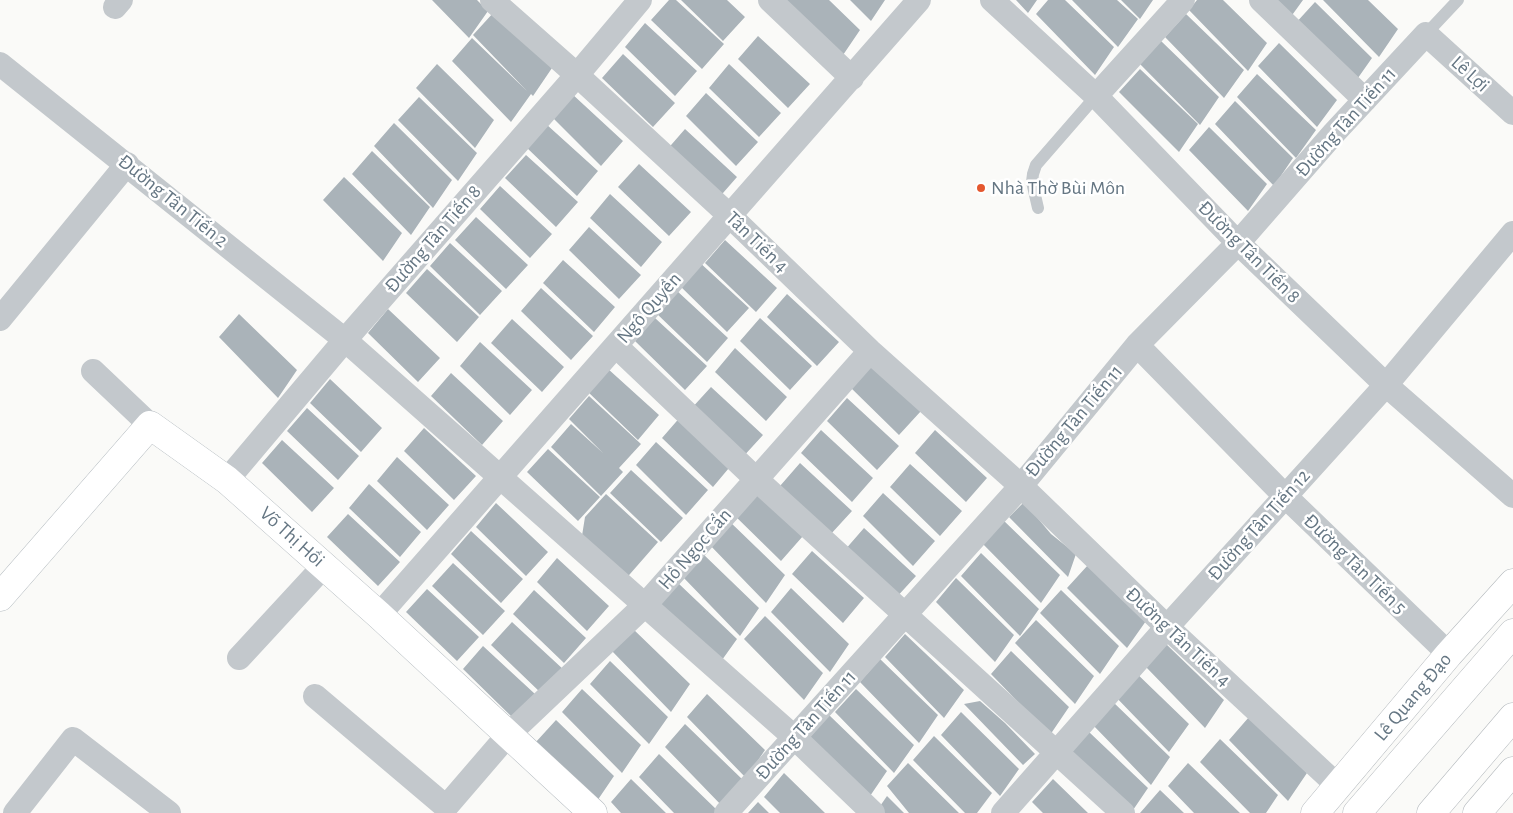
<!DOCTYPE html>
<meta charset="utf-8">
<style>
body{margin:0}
canvas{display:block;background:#fafaf8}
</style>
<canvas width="1513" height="813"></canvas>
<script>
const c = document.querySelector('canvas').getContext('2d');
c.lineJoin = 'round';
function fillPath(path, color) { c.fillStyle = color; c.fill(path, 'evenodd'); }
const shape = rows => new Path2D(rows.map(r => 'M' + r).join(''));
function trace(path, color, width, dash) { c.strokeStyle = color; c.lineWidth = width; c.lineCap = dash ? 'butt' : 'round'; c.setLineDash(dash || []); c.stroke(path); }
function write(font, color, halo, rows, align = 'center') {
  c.font = font + ' "Alegreya Sans",sans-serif'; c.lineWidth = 5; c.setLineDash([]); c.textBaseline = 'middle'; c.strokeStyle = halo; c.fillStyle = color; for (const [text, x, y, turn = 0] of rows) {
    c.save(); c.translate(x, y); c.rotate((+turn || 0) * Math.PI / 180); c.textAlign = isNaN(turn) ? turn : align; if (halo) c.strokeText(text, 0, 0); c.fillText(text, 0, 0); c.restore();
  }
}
fillPath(shape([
 [432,0,477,0,488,11,469,38],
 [669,0,676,0,724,44,702,69,651,20],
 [681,0,727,0,745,17,723,41],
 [785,0,829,0,860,30,841,58],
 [850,0,885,0,871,21],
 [1016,0,1037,0,1028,13],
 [1048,0,1065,0,1114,47,1095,75,1036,14],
 [1072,0,1117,0,1138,19,1118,47],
 [1121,0,1153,0,1140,19],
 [1197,0,1223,0,1267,43,1248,71,1189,10],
 [1272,0,1303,0,1290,18],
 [1323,0,1368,0,1398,29,1379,57],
 [1315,2,1372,58,1353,85,1294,25],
 [494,12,552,68,533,96,531,94,511,122,452,61,472,38,527,91,473,35],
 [1186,14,1244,70,1224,98,1165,37],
 [645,23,697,71,675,96,625,47],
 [758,36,810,84,788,108,738,59],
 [1161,41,1219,97,1200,125,1140,64],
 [1279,43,1337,100,1317,127,1258,66],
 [623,54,675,103,653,127,602,78],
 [437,64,494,120,475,148,416,88],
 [729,64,781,113,759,137,709,88],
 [1140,69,1198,124,1179,152,1119,92],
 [1257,74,1316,130,1296,158,1237,97],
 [571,93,623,141,601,166,551,116],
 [706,93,758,142,736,166,686,116],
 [419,97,477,153,458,181,398,120],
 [1235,101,1293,158,1274,186,1215,124],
 [394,123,452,180,433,208,374,146],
 [546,124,598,171,577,196,526,147],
 [1209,127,1267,184,1248,211,1189,150],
 [685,129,737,177,716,201,665,152],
 [372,151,430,207,411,235,352,174],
 [526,155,578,202,556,227,505,178],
 [639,164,691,212,669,236,618,187],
 [344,177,402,233,383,261,323,200],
 [500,186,552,234,530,258,480,209],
 [610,194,662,242,641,267,590,218],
 [476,217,528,265,506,289,455,240],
 [589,227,641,275,619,299,569,250],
 [725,240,777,288,756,312,705,263],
 [450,243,502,291,480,315,430,266],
 [563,260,615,307,594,332,543,283],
 [697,260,749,308,727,332,677,283],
 [427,269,479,317,457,342,406,293],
 [541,288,593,336,571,360,521,311],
 [676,290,728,338,707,362,656,313],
 [787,294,839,342,817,366,767,317],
 [388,309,440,358,418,382,368,333],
 [239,314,297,370,278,398,219,337],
 [655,318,707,366,685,390,635,341],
 [760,318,812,366,790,390,740,341],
 [512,319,564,367,542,392,491,343],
 [480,342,532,390,510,415,460,366],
 [735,348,787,397,766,421,715,372],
 [869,363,921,411,899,435,849,386],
 [607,368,659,415,638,440,587,391],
 [451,373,503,421,482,445,431,396],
 [330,379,382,428,361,452,310,403],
 [711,387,763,435,741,459,690,410],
 [589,396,641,444,619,468,623,472,601,496,551,447,571,424,603,453,569,419],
 [847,398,899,446,877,470,827,421],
 [307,408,359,456,338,480,287,431],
 [682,415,734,462,713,487,662,438],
 [424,428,476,476,454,500,404,451],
 [821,430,873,478,852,502,801,453],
 [935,430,987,478,966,502,915,453],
 [282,440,334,488,312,512,262,463],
 [656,442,708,490,686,515,636,465],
 [548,449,600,497,578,521,527,472],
 [397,457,449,505,427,530,377,481],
 [800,463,852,511,830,535,780,486],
 [910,464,962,511,940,536,890,487],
 [631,470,683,518,661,542,610,493],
 [369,484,421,532,400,557,349,508],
 [751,488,803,536,781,561,731,512],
 [883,493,935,541,913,566,863,516],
 [606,494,658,542,623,582,581,542,585,517],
 [1024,502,1051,534,1076,554,1068,577,1009,517],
 [496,503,548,552,526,576,476,527],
 [348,514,400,562,378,586,327,537],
 [727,519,785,575,766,603,707,542],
 [1002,519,1060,575,1041,603,981,542],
 [864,528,916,576,894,600,844,551],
 [471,531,523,579,501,603,451,554],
 [812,551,864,598,843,623,792,574],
 [701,552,759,608,740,636,681,575],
 [981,553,1039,609,1020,636,961,576],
 [557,558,609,606,587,631,537,582],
 [453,563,505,611,483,635,432,586],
 [1088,565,1146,621,1127,648,1067,588],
 [956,578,1014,635,995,662,936,602],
 [678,583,737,639,717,667,658,606],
 [791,588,849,644,830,672,771,612],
 [427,589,479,637,457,661,406,612],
 [534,590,586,638,564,663,513,614],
 [1061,590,1119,646,1100,674,1040,613],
 [765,616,823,673,804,700,744,639],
 [1036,620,1094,676,1075,704,1015,643],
 [512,622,564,670,542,694,491,645],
 [632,628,690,684,671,712,612,651],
 [905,634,964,690,944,718,885,657],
 [1166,644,1224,700,1205,728,1146,667],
 [483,646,535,694,514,719,463,669],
 [1011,651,1069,707,1050,735,991,674],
 [880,659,938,715,919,743,860,682],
 [610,661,668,717,649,744,590,684],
 [1131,668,1189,724,1169,752,1111,692],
 [582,689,641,745,622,773,562,712],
 [856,689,914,745,894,773,835,712],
 [707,694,765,750,746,778,687,717],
 [980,701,1005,723,1035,754,1023,765,964,704],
 [1112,701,1170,757,1151,785,1092,724],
 [961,712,1019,769,1000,796,941,735],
 [829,715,887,771,868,799,809,738],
 [1249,717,1307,773,1288,801,1229,740],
 [556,720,614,776,595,804,535,743],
 [685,724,743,780,724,808,665,747],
 [1089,732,1148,788,1131,813,1069,755],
 [934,736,992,793,977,813,965,813,913,760],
 [1220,739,1278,795,1266,813,1250,813,1200,762],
 [659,754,717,810,715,813,674,813,639,777],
 [908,763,959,813,909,813,887,786],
 [1188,763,1240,813,1194,813,1168,786],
 [784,773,825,813,780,813,764,797],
 [631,779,666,813,621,813,611,802],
 [1053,779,1088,813,1043,813,1032,802],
 [1160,790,1184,813,1140,813],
 [887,796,904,813,877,813,876,812],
 [758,802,769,813,748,813]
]), '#aab3b9');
const secondary = shape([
 [0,597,150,425,227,480,379,615,593,813]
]);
const highway = shape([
 [1315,813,1449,654,1513,583],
 [1357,813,1513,633],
 [1431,813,1513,717],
 [1477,813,1513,771]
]);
trace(secondary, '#b3babf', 29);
trace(highway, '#b4b9bd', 29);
trace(shape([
 [1426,34,1458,0],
 [1038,208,1032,182,1033,174,1036,165,1096,96]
]), '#c3c8cc', 12);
trace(shape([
 [492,0,577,75,730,216,870,351,1021,486,1167,627,1338,786],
 [770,0,852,78],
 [992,0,1096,96,1238,243,1386,385,1513,496],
 [1261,0,1365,100],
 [115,7,121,0],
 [0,64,345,340,794,737,873,813],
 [1096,96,1183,0],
 [0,319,127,164],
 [1137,345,1285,496,1449,654],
 [616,346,756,479,1123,813],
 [93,371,150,425],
 [227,480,345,340,577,75,640,0],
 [379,615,919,0],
 [239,658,324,566],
 [315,696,446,807,508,735,645,605,870,351],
 [15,813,73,739,169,813],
 [726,813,1021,486,1137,345,1238,243,1334,133,1426,34,1513,113],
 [1003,813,1167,627,1386,385,1513,233]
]), '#c3c8cc', 24);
trace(secondary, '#fff', 28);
trace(highway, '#fff', 28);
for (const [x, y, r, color] of [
 [981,188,5,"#e4572e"]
]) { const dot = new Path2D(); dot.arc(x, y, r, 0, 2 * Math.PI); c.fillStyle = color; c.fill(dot); trace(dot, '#fff', 2); }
write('20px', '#657683', '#fff', [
 ["Lê Lợi",1470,74,42],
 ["Đường Tân Tiến 11",1346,122,-48],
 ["Đường Tân Tiến 2",173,201,39],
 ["Đường Tân Tiến 8",433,239,-49],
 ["Tân Tiến 4",757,242,44],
 ["Đường Tân Tiến 8",1249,252,45],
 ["Ngô Quyền",649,308,-49],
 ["Đường Tân Tiến 11",1074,421,-50],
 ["Đường Tân Tiến 12",1259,525,-48],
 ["Võ Thị Hồi",292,537,42],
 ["Hồ Ngọc Cẩn",695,549,-49],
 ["Đường Tân Tiến 5",1355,564,44],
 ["Đường Tân Tiến 4",1178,637,43],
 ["Lê Quang Đạo",1413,697,-50],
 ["Đường Tân Tiến 11",806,725,-48]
]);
write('20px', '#657683', '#fff', [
 ["Nhà Thờ Bùi Môn",991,188]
], 'left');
</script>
